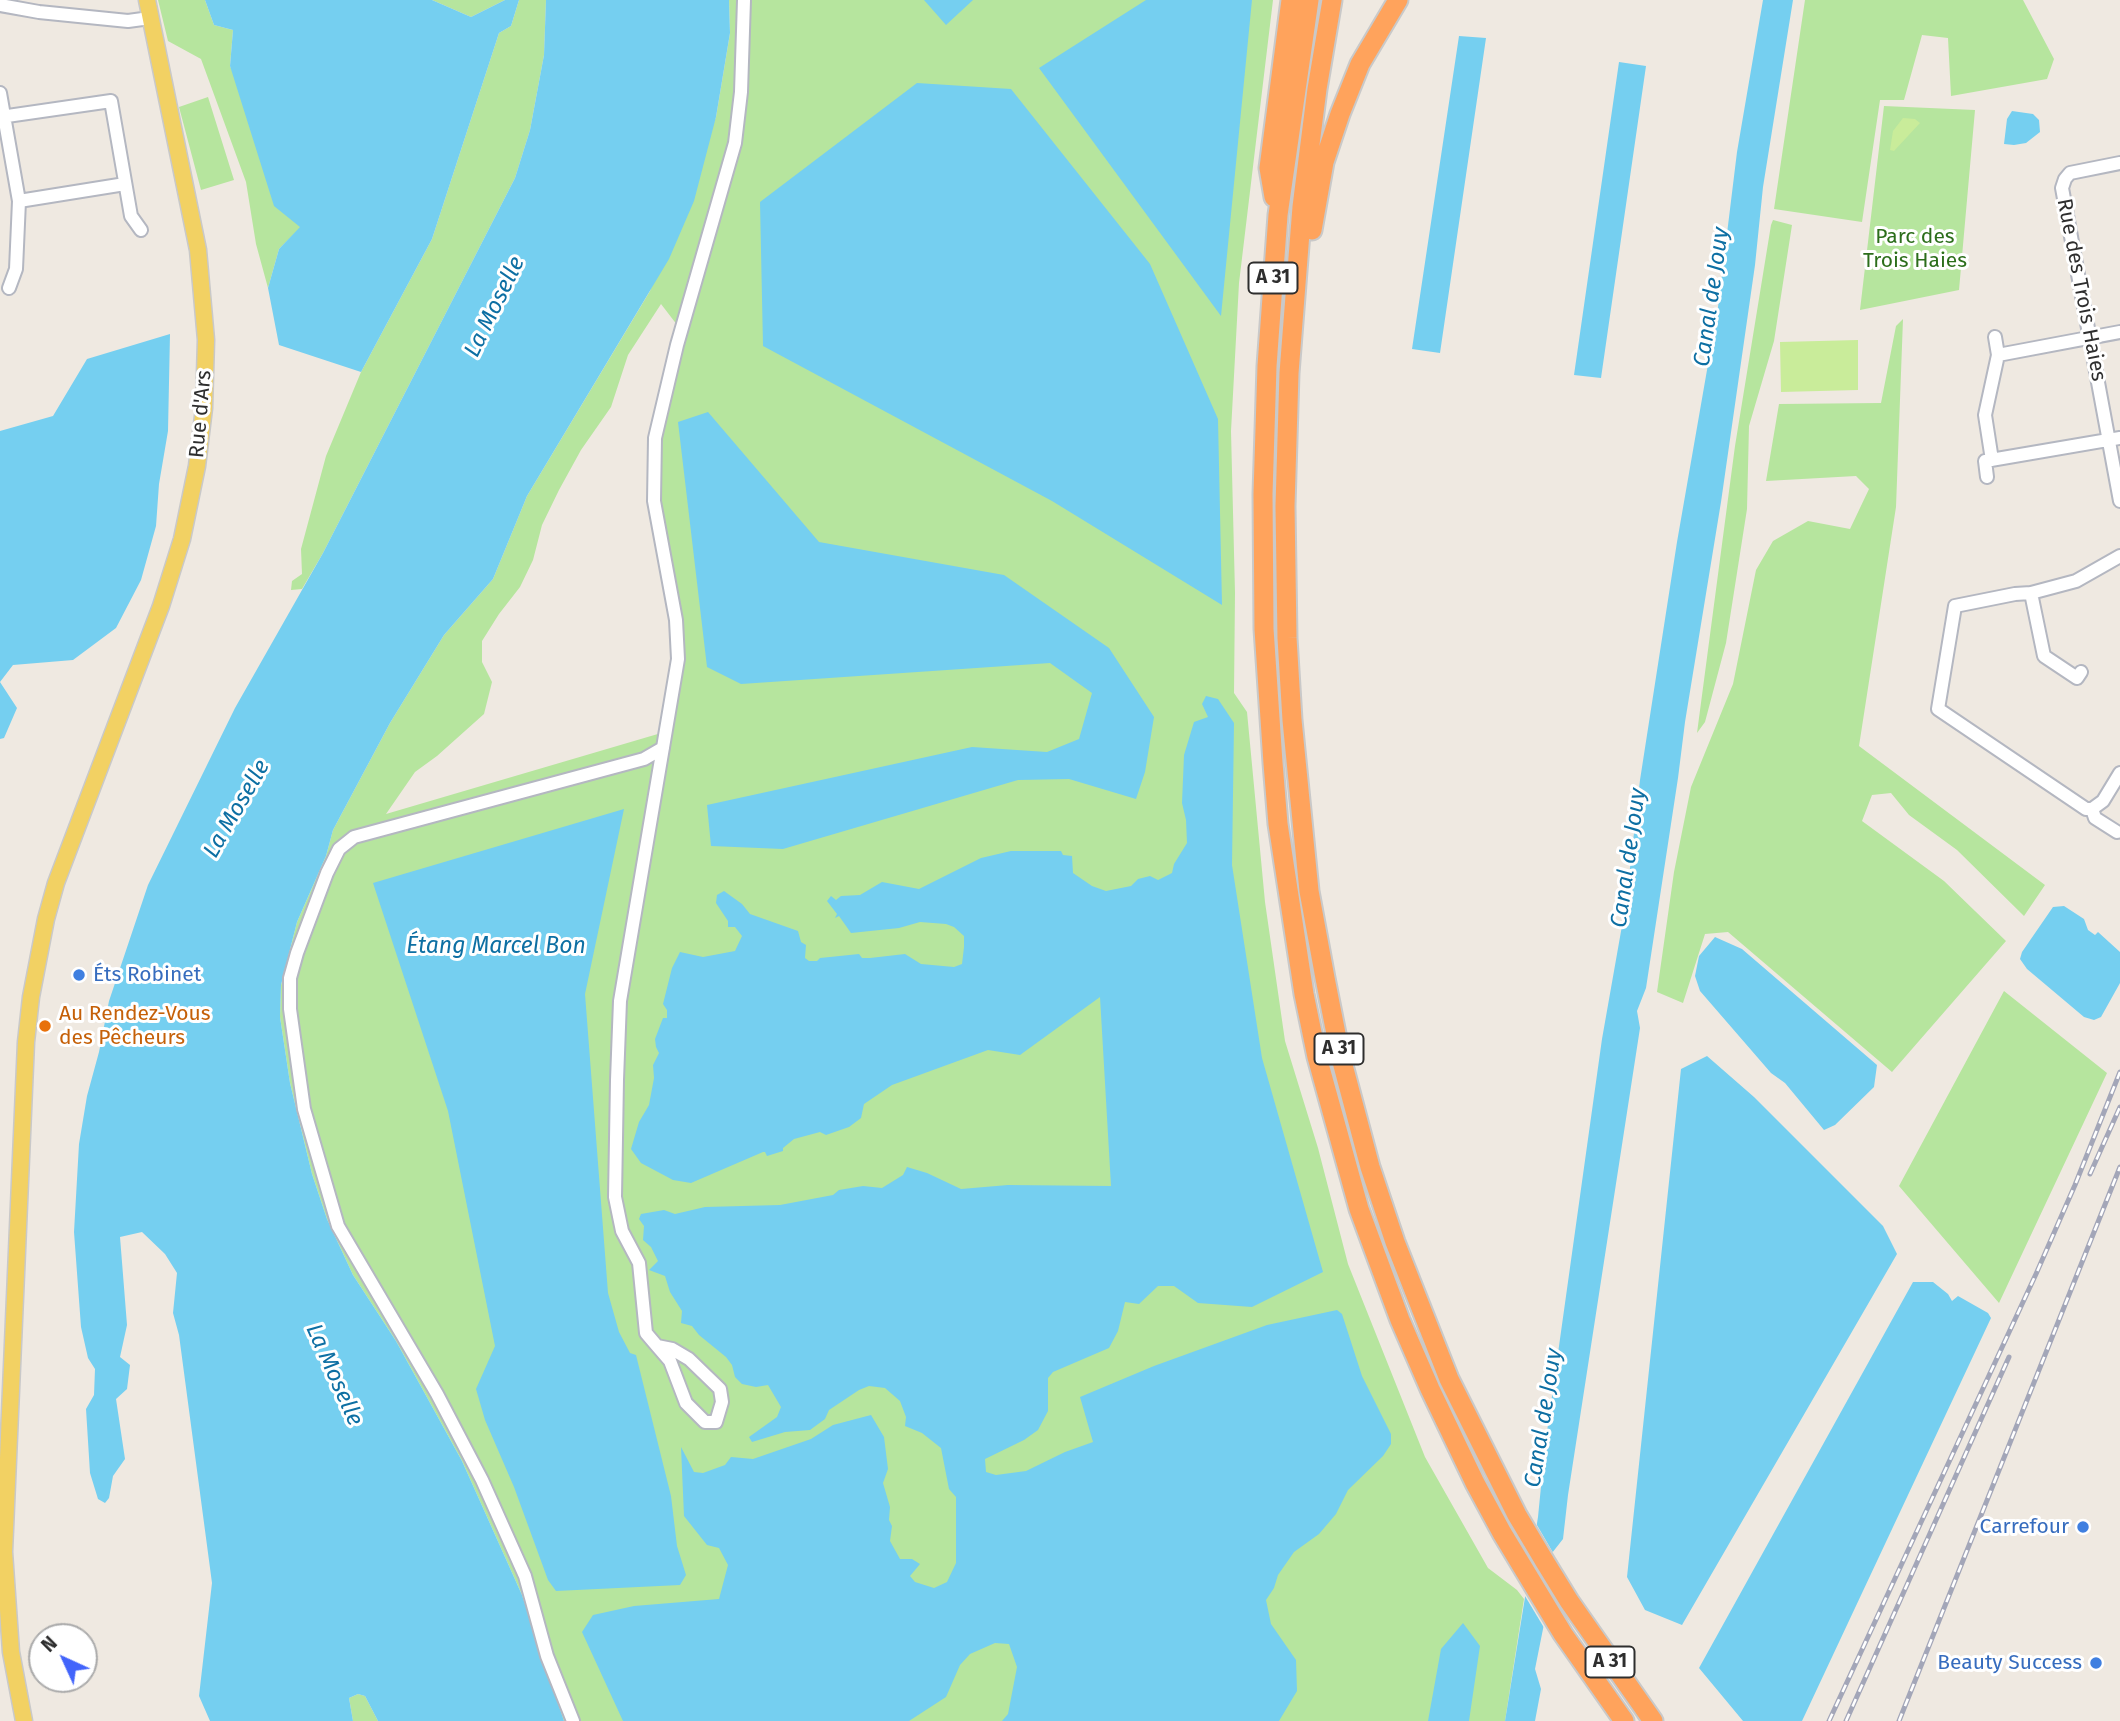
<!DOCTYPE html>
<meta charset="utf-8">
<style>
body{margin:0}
#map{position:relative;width:2120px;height:1721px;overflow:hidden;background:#efe9e1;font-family:"Fira Sans",sans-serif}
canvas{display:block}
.north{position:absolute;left:28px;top:1623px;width:70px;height:70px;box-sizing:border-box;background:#fff;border:2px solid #ababab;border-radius:50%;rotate:315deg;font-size:19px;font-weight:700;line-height:28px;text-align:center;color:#2e2e2e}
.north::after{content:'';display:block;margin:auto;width:24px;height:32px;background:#4264fb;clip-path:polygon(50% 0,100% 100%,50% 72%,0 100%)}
</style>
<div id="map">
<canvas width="2120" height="1721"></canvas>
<div class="north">N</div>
</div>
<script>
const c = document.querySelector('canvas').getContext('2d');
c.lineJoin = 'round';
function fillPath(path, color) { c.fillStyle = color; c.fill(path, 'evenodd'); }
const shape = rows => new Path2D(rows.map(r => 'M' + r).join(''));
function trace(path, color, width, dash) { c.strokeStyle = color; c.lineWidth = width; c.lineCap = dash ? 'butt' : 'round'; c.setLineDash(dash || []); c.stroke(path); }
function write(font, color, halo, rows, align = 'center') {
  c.font = font + ' "Fira Sans",sans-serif'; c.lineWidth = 6; c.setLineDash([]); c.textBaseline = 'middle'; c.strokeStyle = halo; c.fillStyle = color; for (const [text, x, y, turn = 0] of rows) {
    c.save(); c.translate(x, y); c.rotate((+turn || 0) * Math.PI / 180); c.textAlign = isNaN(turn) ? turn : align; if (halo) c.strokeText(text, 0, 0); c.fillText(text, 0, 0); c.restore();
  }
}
fillPath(shape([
 [158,0,205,0,214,25,233,30,230,66,301,227,279,249,268,288,256,244,246,182,201,59,168,41],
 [432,0,505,0,471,17],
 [519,0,546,0,544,55,530,130,515,178,323,553,302,589,291,590,292,581,302,574,301,549,326,456,361,372,432,239,499,33,511,26],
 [729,0,1273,0,1239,283,1231,431,1235,593,1234,693,1247,712,1265,902,1285,1041,1318,1148,1348,1264,1425,1457,1488,1568,1517,1590,1524,1599,1505,1721,564,1721,522,1595,462,1461,396,1341,353,1275,327,1219,312,1174,290,1083,280,1017,281,985,297,922,326,856,333,830,390,723,444,635,493,579,527,496,650,291,716,117,730,33],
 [661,304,681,330,655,438,654,501,678,659,668,731,386,814,415,772,437,756,484,714,492,682,482,662,482,641,499,614,520,587,533,560,542,525,559,490,581,450,611,407,628,355],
 [1805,0,2023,0,2054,59,2047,79,1951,96,1948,38,1922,35,1904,100,1880,100,1862,222,1774,209],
 [208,97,234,180,201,190,179,107],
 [1884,106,1975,110,1959,290,1860,310],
 [1773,220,1792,225,1774,341,1749,426,1747,509,1726,643,1705,722,1697,733,1735,446,1771,225],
 [1903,319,1896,507,1859,746,2045,885,2024,916,1957,850,1909,815,1891,793,1872,795,1862,821,1944,881,2006,941,1892,1072,1728,932,1705,934,1683,1003,1657,992,1674,872,1691,787,1733,684,1756,570,1773,541,1808,521,1850,529,1869,489,1856,476,1766,481,1779,404,1881,403,1896,326],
 [2004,991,2107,1073,1999,1303,1899,1186],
 [358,1694,365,1696,378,1721,353,1721,349,1698]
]), '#b6e59e');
fillPath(shape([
 [1903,118,1915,119,1920,123,1894,151,1890,150,1893,131],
 [1858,340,1858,390,1781,392,1780,342]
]), '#c9ec9a');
fillPath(shape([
 [205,0,432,0,471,17,505,0,519,0,511,26,499,33,432,239,361,372,279,345,268,288,279,249,300,227,274,206,230,66,233,30,214,25],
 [546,0,729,0,730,33,716,117,694,201,669,259,527,496,493,579,444,635,390,723,333,830,326,856,297,922,281,985,280,1017,290,1083,312,1174,327,1219,353,1275,396,1341,462,1461,522,1595,564,1721,378,1721,365,1696,358,1694,349,1698,353,1721,210,1721,199,1696,212,1583,179,1335,173,1313,177,1273,165,1254,142,1232,120,1237,127,1325,120,1357,130,1365,127,1389,116,1399,125,1459,113,1476,109,1498,105,1503,98,1499,90,1473,86,1409,94,1395,95,1369,88,1358,81,1327,74,1232,79,1144,87,1096,99,1052,109,1001,148,885,235,708,323,553,515,178,530,130,544,55],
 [924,0,973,0,946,25],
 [1146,0,1252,0,1221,316,1039,68],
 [1763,0,1793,0,1763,187,1755,265,1721,502,1685,722,1678,778,1646,988,1637,1011,1640,1028,1568,1495,1563,1539,1552,1553,1544,1624,1535,1669,1541,1689,1535,1721,1505,1721,1538,1517,1545,1446,1602,1039,1626,903,1640,780,1677,542,1718,307,1737,152],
 [1459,36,1486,38,1440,353,1412,349],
 [1619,62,1646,66,1601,378,1574,375],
 [917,83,1011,89,1150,264,1218,419,1222,605,1052,501,763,346,760,202],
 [2012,111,2033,114,2039,120,2040,132,2026,143,2014,145,2004,144,2007,119],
 [170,334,168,431,159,484,156,526,141,580,116,628,73,660,13,665,0,682,17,708,4,738,0,739,0,431,53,416,87,359],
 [708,412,819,542,1004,575,1109,648,1154,717,1145,772,1136,799,1069,779,1018,780,783,849,711,846,707,805,972,747,1047,752,1079,739,1092,693,1050,663,741,684,707,667,678,422],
 [1206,696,1218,699,1234,723,1232,865,1262,1058,1323,1272,1252,1307,1198,1303,1174,1286,1158,1286,1139,1304,1125,1302,1118,1331,1109,1348,1053,1372,1048,1378,1048,1411,1038,1430,1024,1440,985,1459,986,1472,996,1475,1026,1471,1065,1452,1093,1442,1080,1397,1154,1366,1267,1325,1337,1310,1342,1314,1362,1376,1391,1434,1391,1444,1383,1456,1348,1490,1336,1514,1319,1534,1294,1552,1278,1575,1274,1588,1266,1600,1271,1624,1296,1660,1297,1691,1279,1721,1002,1721,1008,1714,1017,1667,1009,1644,995,1643,970,1654,960,1665,946,1697,909,1721,623,1721,582,1632,593,1615,634,1606,719,1599,728,1565,719,1548,707,1545,684,1516,681,1447,694,1472,703,1473,725,1465,731,1457,753,1459,811,1439,833,1425,871,1415,884,1437,888,1469,883,1483,890,1507,889,1520,892,1526,890,1541,900,1559,912,1559,920,1564,910,1576,915,1582,934,1588,947,1582,956,1563,956,1497,949,1489,941,1448,922,1433,905,1426,906,1417,900,1401,885,1388,869,1386,859,1390,829,1410,825,1419,810,1430,785,1432,752,1442,749,1437,777,1417,781,1407,768,1385,756,1387,742,1384,735,1377,732,1365,726,1357,699,1335,692,1326,681,1323,682,1311,670,1292,665,1276,649,1270,658,1261,651,1247,643,1240,644,1226,639,1219,641,1214,664,1210,675,1214,705,1207,780,1205,833,1195,839,1190,863,1186,882,1188,903,1175,907,1167,927,1173,961,1189,1008,1185,1111,1186,1100,997,1020,1055,988,1050,892,1085,864,1104,861,1118,849,1127,826,1135,820,1132,794,1139,783,1148,783,1151,767,1156,765,1152,763,1152,691,1183,673,1180,641,1163,631,1149,639,1122,649,1105,654,1078,653,1065,659,1053,656,1047,655,1039,663,1018,667,1018,667,1010,663,1004,672,968,680,952,703,957,735,951,742,936,735,927,728,927,728,921,716,903,717,895,724,891,742,904,750,914,798,931,801,942,806,945,805,958,809,961,817,961,820,958,859,954,862,958,870,958,905,954,921,964,954,967,962,964,964,947,964,936,954,927,946,924,920,922,899,928,851,933,839,916,835,918,837,914,827,901,831,896,836,900,841,896,860,895,882,882,919,889,981,858,1011,851,1061,851,1063,855,1072,856,1073,873,1092,886,1106,891,1131,886,1138,879,1150,876,1158,880,1172,873,1174,864,1187,843,1186,820,1182,803,1184,755,1194,722,1208,717,1202,704],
 [624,809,585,994,608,1293,619,1332,630,1353,636,1355,671,1496,677,1546,686,1575,680,1585,556,1591,548,1580,514,1487,485,1420,476,1389,495,1346,448,1111,373,883],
 [2064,906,2084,919,2088,930,2095,935,2098,932,2120,952,2120,983,2101,1017,2094,1020,2084,1017,2027,969,2020,959,2022,952,2053,907],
 [1715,937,1742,949,1877,1065,1874,1087,1835,1125,1824,1130,1785,1083,1771,1073,1700,991,1695,976,1699,956],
 [1707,1056,1754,1097,1883,1226,1897,1254,1682,1625,1645,1610,1627,1577,1681,1069],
 [1913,1282,1933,1282,1948,1294,1952,1301,1958,1296,1988,1313,1991,1318,1802,1721,1743,1721,1699,1668],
 [1463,1623,1480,1646,1469,1721,1428,1721,1441,1649]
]), '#75cff0');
fillPath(shape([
 [1534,1520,1555,1556,1546,1631,1522,1591]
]), '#efe9e1');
const minor = shape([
 [0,5,39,12,128,21,150,18],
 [0,93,19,201,16,269,9,288],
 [0,117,111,101,131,216,141,230],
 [2120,163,2070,173,2065,179,2062,188,2120,501],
 [19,201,125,184],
 [1998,355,2120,332],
 [1992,460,1985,415,1998,355,1995,337],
 [1987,477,1985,461,2120,438],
 [2120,556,2076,581,2031,593,2015,594,1955,606,1938,709,2086,809,2092,809,2103,801,2120,773],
 [2031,593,2044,656,2077,678,2081,672],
 [2092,809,2095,818,2117,832],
 [657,1346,672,1349,689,1359,720,1389,722,1402,716,1422,705,1422,686,1403,670,1361,657,1346,646,1333,639,1263,622,1231,615,1197,617,1080,620,1001,678,659,676,620,654,501,655,438,677,345,735,143,741,92,744,0],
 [573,1721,547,1656,525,1576,482,1480,437,1394,338,1226,304,1109,290,1009,290,978,297,953,327,873,339,849,354,837,644,759,663,748]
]);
const major = shape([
 [24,1721,11,1652,4,1552,26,1042,31,997,46,919,56,883,161,606,182,539,197,466,204,408,206,340,198,250,147,0]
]);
const highway = shape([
 [1309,0,1278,215,1267,366,1263,494,1264,629,1273,763,1278,824,1304,994,1317,1057,1359,1209,1400,1320,1430,1389,1475,1483,1502,1533,1563,1634,1624,1721],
 [1332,0,1317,89,1302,207,1289,373,1285,506,1287,638,1292,720,1309,891,1325,978,1340,1054,1370,1167,1395,1242,1449,1379,1517,1515,1545,1562,1569,1601,1653,1721],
 [1274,197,1269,168,1291,0],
 [1312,230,1324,162,1340,114,1360,64,1398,0]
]);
trace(minor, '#b4b7c1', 16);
trace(major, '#c9c9c9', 19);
trace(highway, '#c9c9c9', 23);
trace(minor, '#fff', 12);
trace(major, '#f2d163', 16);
trace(highway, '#ffa35c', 19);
const rail = shape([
 [2090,1174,2120,1107],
 [1829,1721,2036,1274,2075,1185,2120,1072],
 [1846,1721,2009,1357],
 [1899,1721,2120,1167]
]);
trace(rail, '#a3a6b8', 5);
trace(rail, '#fff', 2.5, [8]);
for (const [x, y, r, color] of [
 [79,975,7,"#3f7fe0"],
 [45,1026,7,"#e8710a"],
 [2083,1527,7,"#3f7fe0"],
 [2096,1663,7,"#3f7fe0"]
]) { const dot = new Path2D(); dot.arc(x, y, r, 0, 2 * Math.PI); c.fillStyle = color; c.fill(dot); trace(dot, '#fff', 2.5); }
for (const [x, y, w] of [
 [1273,278,49],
 [1339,1049,49],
 [1610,1662,49]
]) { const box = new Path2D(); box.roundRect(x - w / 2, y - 15.5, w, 31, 5); c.fillStyle = '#fff'; c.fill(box); trace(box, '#2e2e2e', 2); }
write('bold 19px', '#2e2e2e', null, [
 ["A 31",1273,278],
 ["A 31",1339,1049],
 ["A 31",1610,1662]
]);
write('21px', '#2c6e1b', '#fff', [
 ["Parc des",1915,237],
 ["Trois Haies",1915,261]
]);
write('21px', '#2e2e2e', '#fff', [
 ["Rue des Trois Haies",2081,290,79],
 ["Rue d'Ars",201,414,-85]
]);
write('21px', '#366cbe', '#fff', [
 ["Éts Robinet",93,975,"left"],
 ["Carrefour",2069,1527],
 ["Beauty Success",2082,1663]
], 'right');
write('21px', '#c56008', '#fff', [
 ["Au Rendez-Vous",59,1014],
 ["des Pêcheurs",59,1038]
], 'left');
write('italic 23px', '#0d6fa3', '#fff', [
 ["Canal de Jouy",1712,297,-82],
 ["La Moselle",495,307,-64],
 ["La Moselle",237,809,-60],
 ["Canal de Jouy",1629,858,-82],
 ["Étang Marcel Bon",496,947],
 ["La Moselle",334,1375,66],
 ["Canal de Jouy",1544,1418,-81]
]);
</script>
